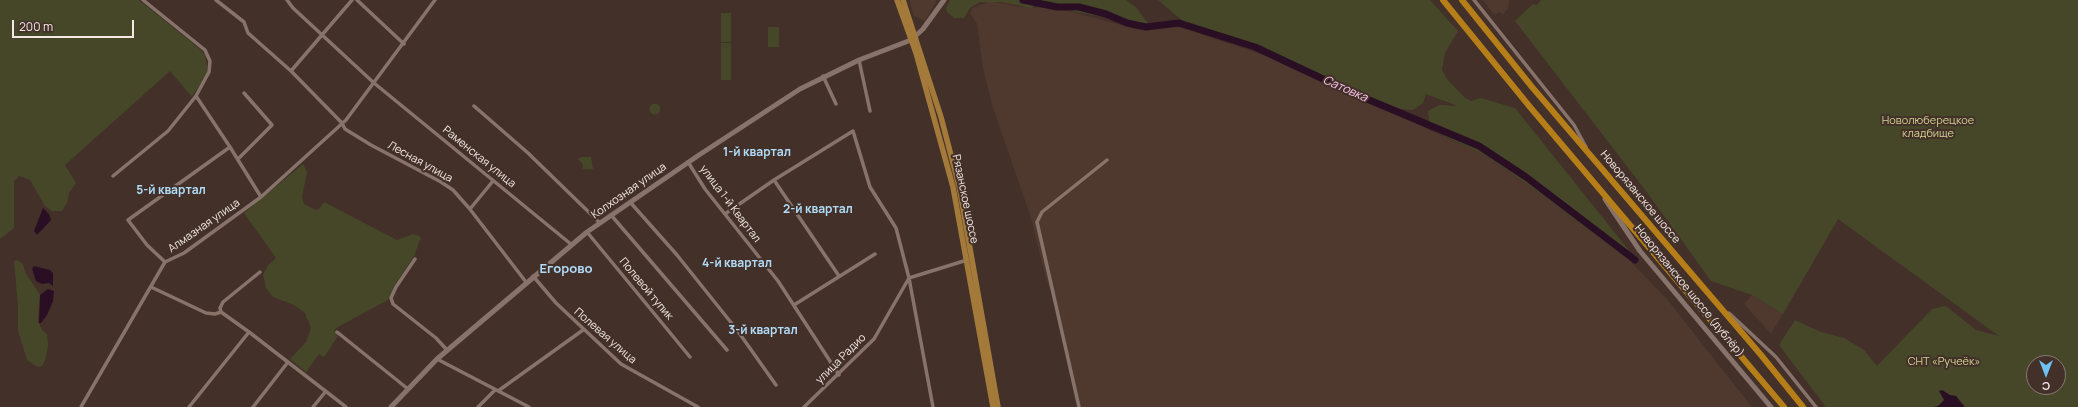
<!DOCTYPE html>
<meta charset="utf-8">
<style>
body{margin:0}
#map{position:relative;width:2078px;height:407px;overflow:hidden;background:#423029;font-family:Manrope,sans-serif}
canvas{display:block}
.north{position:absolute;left:2026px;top:355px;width:40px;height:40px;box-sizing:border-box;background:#423029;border:1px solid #897a74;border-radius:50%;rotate:180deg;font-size:11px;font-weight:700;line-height:16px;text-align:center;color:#f4e8e4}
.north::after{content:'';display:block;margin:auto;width:14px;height:18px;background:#6ec2f3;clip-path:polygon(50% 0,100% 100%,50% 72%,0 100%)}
.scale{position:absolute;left:12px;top:20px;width:122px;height:18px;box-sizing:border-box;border:2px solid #f4e8e4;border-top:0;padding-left:5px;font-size:12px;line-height:14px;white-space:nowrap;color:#f4e8e4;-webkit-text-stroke:3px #423029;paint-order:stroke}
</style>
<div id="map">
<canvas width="2078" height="407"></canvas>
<div class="north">С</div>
<div class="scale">200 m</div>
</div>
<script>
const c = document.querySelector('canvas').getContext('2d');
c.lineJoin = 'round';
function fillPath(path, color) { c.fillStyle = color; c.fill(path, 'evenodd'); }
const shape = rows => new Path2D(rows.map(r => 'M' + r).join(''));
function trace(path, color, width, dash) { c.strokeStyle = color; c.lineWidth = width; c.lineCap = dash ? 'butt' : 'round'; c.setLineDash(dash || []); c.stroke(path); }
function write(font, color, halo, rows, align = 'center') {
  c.font = font + ' Manrope,sans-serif'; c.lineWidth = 4; c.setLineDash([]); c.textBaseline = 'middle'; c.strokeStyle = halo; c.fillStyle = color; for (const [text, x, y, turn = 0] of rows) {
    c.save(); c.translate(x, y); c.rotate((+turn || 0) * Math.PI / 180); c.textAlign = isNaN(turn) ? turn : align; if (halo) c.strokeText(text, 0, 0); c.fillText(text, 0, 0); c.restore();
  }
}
fillPath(shape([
 [909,0,937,0,925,21,914,16],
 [1483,0,1509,0,1508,9,1502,15,1500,12,1494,15],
 [990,1,1020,7,1057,8,1140,30,1176,26,1267,56,1487,156,1544,196,1631,262,1667,299,1752,407,1079,407,1062,323,1045,275,1031,218,993,108,983,68,977,24,970,13,973,8],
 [1752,295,1783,314,1771,334,1744,304]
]), '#4f382e');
fillPath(shape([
 [0,0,139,0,200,49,205,55,207,66,207,74,192,97,170,71,65,165,76,183,69,193,67,203,62,211,52,211,45,206,30,180,19,176,14,181,14,228,0,239],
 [950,0,1034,0,1035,5,1031,8,1001,2,980,2,970,8,964,18,954,18,947,12,946,8],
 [1041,0,1126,0,1137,8,1149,25,1142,29,1104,17,1043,6,1039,5],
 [1158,0,1430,0,1458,31,1445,53,1442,70,1447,79,1464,97,1471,101,1481,98,1515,108,1627,248,1632,259,1631,262,1544,196,1487,156,1436,132,1429,122,1428,111,1439,105,1458,106,1426,94,1423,103,1413,110,1401,109,1359,94,1310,71,1268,52,1262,46,1185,23],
 [1541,0,2078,0,2078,407,1826,407,1779,345,1795,320,1821,332,1844,338,1864,350,1877,366,1932,309,1946,306,1976,330,1999,336,1838,219,1783,314,1752,295,1711,281,1646,191,1515,21,1533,4,1537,5],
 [2034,363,2058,363,2058,387,2034,387],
 [721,13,731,13,731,42,721,42],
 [768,27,779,27,779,47,768,47],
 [721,43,731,43,731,80,721,80],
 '649.5 109a5.5 5.5 0 1 1 11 0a5.5 5.5 0 1 1-11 0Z',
 [581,157,591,157,593,169,583,169,583,164,578,159],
 [303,164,307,172,302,197,304,204,316,210,319,209,324,202,397,240,413,234,421,237,414,256,394,286,390,297,386,301,336,328,334,330,338,336,324,357,319,354,306,372,290,359,306,342,311,328,305,313,294,305,273,297,266,288,263,275,268,265,276,258,244,213],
 [17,260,23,264,25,272,40,295,38,321,42,330,47,334,48,345,45,361,42,366,38,367,27,360,18,331,18,306,14,261]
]), '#464729');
fillPath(shape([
 [43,208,49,214,51,220,37,235,34,231],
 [34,266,50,270,53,273,53,286,49,283,42,284,36,281,32,269],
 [48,289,54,291,53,301,47,315,41,323,39,323,40,295],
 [1942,390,1950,395,1956,396,1965,407,1933,407,1938,406,1944,400,1939,391]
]), '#2a0f24');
trace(shape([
 [1023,0,1057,7,1079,7,1106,14,1127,23,1146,27,1179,23,1255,47,1355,94,1479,146,1526,177,1635,260]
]), '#2a0f24', 7);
trace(shape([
 [216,0,244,22,248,33,291,71,342,123,345,129,371,145,441,182,453,190,469,208,526,282],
 [287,0,293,8,374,83,572,245],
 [357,0,404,44],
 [1474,0,1574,125,1586,147],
 [859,60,870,111],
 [291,71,352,0],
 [823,76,836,104],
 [196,96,230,147],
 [474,106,528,153,600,223],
 [238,159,272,125,244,93],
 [688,162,705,189,778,281,839,375],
 [113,176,168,131,196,96,209,72,210,61,205,50,143,0],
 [774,180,839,276],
 [630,202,677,255,737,330,776,385],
 [470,209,493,181],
 [725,214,774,180,853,131,870,187,896,228,909,278,933,407],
 [611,215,727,350],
 [587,232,690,357],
 [415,259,396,287,391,298,393,304,436,338,447,350],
 [165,262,147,245,128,220,230,147,261,197],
 [533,276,556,303,621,364,698,407],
 [151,287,206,313,215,314,221,312,249,332,189,407],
 [794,305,875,254],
 [221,312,220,308,223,302,260,272],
 [1729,313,1776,357,1816,407],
 [249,332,346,407],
 [337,332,408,389],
 [437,359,529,407],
 [498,391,583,330],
 [81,407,165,262,184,253,261,197,346,120,435,0],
 [253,407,288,362],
 [313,407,326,391],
 [478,407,495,390],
 [804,407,874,339,909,278,967,260],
 [1079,407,1037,222,1042,212,1107,160]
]), '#88736b', 3.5);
trace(shape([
 [1605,199,1640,251,1771,407],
 [391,407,437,359,587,232,699,155,800,89,859,60,911,40,923,29,944,0]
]), '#88736b', 5);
trace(shape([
 [897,0,916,53,953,187,993,407],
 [903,0,941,117,959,186,998,407]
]), '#a37a39', 5.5);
trace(shape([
 [1443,0,1530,107,1784,407],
 [1462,0,1532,87,1761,355,1803,407]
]), '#b57e18', 6);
write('11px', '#d1d390', '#423029', [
 ["Новолюберецкое",1928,121],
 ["кладбище",1928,134],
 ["СНТ «Ручеёк»",1944,362]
]);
write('11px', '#f4e8e4', '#423029', [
 ["Раменская улица",479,157,39],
 ["Лесная улица",420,162,29],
 ["Колхозная улица",629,191,-35],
 ["Новорязанское шоссе",1640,197,50],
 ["Рязанское шоссе",965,199,78],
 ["улица 1-й Квартал",730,204,53],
 ["Алмазная улица",204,226,-35],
 ["Полевой тупик",646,289,50],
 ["Новорязанское шоссе (дублёр)",1689,291,51],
 ["Полевая улица",605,336,41],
 ["улица Радио",841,359,-45]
]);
write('italic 12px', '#fcc1ec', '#423029', [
 ["Сатовка",1345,89,24]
]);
write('bold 12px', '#b0dcf8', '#423029', [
 ["1-й квартал",757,153],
 ["5-й квартал",171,191],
 ["2-й квартал",818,210],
 ["4-й квартал",737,264],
 ["3-й квартал",763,331]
]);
write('bold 13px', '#b0dcf8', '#423029', [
 ["Егорово",566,269]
]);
</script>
